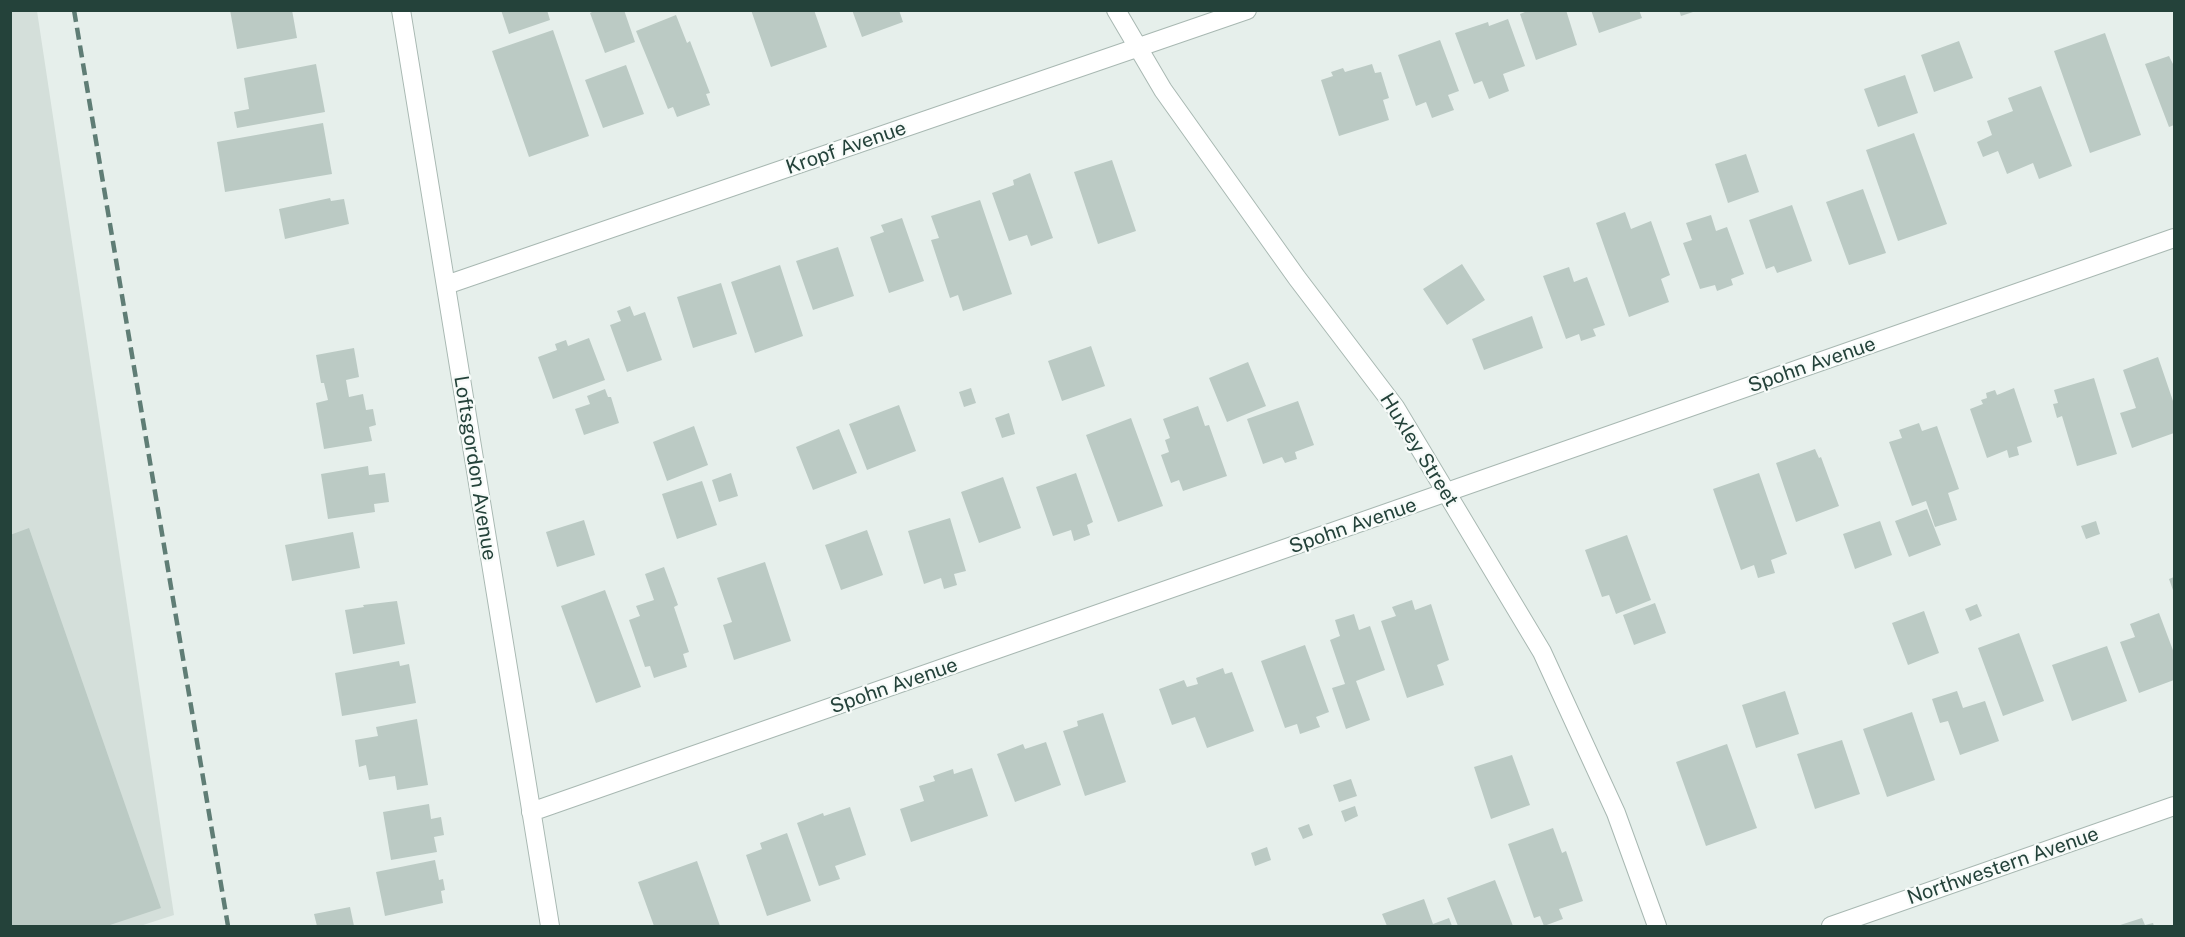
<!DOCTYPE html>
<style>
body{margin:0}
#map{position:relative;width:2185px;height:937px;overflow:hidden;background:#e6efeb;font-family:"Public Sans",sans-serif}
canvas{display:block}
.frame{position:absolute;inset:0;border:12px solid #24423a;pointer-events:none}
</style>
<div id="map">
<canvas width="2185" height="937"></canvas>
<div class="frame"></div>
</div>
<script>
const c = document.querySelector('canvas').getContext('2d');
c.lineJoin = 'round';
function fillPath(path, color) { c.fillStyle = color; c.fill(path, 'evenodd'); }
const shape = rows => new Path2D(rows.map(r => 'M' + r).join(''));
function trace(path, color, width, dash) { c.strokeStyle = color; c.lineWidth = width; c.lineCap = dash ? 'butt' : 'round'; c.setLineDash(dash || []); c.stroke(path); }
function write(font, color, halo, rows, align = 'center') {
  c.font = font + ' "Public Sans",sans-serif'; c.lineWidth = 4.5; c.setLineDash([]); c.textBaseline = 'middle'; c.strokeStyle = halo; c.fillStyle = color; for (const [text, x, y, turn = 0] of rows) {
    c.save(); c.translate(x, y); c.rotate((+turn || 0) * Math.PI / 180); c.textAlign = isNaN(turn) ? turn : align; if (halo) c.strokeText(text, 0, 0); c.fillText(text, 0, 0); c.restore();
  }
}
fillPath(shape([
 [10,11,37,11,174,915,140,926,11,926]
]), '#d4dfda');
fillPath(shape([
 [230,10,292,10,297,38,237,49],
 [501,10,547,10,550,20,509,34],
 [596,10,624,10,635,42,605,53,590,13],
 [751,10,814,10,827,47,771,67],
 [852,10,899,10,903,22,862,37],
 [1530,10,1566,10,1577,45,1536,60,1520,14],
 [1591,10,1639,10,1642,18,1599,33],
 [1679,10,1696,10,1696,11,1681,16],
 [676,15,687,43,690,41,710,93,706,94,710,105,677,117,673,107,668,109,636,31],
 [1508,19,1525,66,1503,74,1509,91,1489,99,1482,81,1474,84,1455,33,1488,22,1489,26],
 [553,30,589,136,529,157,492,51],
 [2105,33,2141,135,2090,153,2054,51],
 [1440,40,1459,91,1448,95,1454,110,1432,118,1426,102,1416,106,1398,55],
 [1959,41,1973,78,1934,92,1921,55],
 [2169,56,2174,66,2174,125,2169,127,2145,64],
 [316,64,325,112,237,128,234,112,249,109,244,78],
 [1372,64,1375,73,1381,72,1389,98,1383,100,1389,120,1339,136,1321,80,1333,76,1331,72,1343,68,1345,72],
 [626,65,644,114,603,128,585,80],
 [1905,75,1918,113,1878,127,1864,89],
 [2041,86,2072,166,2039,179,2033,163,2007,174,1998,151,1983,157,1977,142,1992,135,1987,121,2013,111,2008,98],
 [323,123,332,174,225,192,217,142],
 [1914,133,1947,224,1898,241,1866,150],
 [1746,154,1759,192,1728,203,1715,164],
 [1112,160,1136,231,1098,244,1074,172],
 [1030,173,1053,238,1031,246,1027,235,1009,241,992,193,1014,185,1013,180],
 [1863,189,1886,253,1849,265,1826,202],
 [330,198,331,201,344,199,349,224,285,239,279,209],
 [980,200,1012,294,963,311,958,295,950,298,931,240,939,238,931,216],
 [1792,205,1812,261,1777,273,1774,266,1766,269,1749,220],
 [1625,212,1631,229,1651,221,1670,275,1661,279,1669,302,1629,317,1596,223],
 [1711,215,1716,231,1727,227,1744,274,1731,279,1733,285,1717,291,1715,285,1700,289,1683,243,1692,240,1686,223],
 [902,218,924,281,889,293,870,237,884,232,881,225],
 [838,247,854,296,813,310,796,261],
 [1462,264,1485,300,1447,325,1423,289],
 [780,265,803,336,755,353,731,282],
 [1569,267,1574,282,1587,277,1605,325,1593,329,1596,336,1581,341,1579,334,1566,339,1543,276],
 [721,283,737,334,693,348,677,297],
 [630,306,634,316,645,312,662,360,627,372,610,325,621,321,617,311],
 [1532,316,1543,348,1484,370,1472,339],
 [589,338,605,380,553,399,538,357,557,350,555,344,566,340,568,346],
 [1091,346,1105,386,1062,401,1048,361],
 [354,348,359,377,346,380,349,397,363,394,366,410,373,409,376,425,369,427,372,441,324,449,316,403,328,400,324,383,321,383,316,355],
 [2158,357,2174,404,2174,433,2132,448,2120,413,2136,408,2123,370],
 [1248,362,1266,406,1227,422,1209,378],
 [2094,378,2117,454,2077,466,2062,416,2057,418,2053,404,2058,403,2054,390],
 [971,388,976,403,964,407,959,392],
 [2014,388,2032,442,2017,447,2019,455,2009,458,2007,450,1987,458,1970,409,1983,404,1981,400,1987,398,1986,393,1995,390,1997,395],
 [605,389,608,397,611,397,619,423,584,435,575,409,590,404,587,396],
 [1298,401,1314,445,1295,452,1297,459,1285,463,1282,457,1263,464,1247,419],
 [899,405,916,451,867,470,849,424],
 [1198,406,1205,426,1209,425,1227,476,1183,491,1179,480,1171,483,1161,455,1169,452,1165,440,1170,438,1163,419],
 [1009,413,1015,434,1002,438,995,418],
 [1131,418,1163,506,1118,522,1086,435],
 [1919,423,1922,431,1937,426,1959,489,1948,493,1957,520,1935,527,1926,501,1912,506,1889,442,1902,438,1899,430],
 [694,426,708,465,667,481,653,442],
 [839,429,857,473,813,490,796,447],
 [1815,449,1819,458,1821,457,1839,506,1796,522,1776,463],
 [368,466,369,475,385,473,389,502,374,504,375,512,328,519,321,474],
 [731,473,738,496,719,502,712,480],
 [1076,473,1093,522,1087,525,1090,535,1074,541,1071,530,1053,536,1036,487],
 [1759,473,1787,554,1771,560,1775,573,1758,578,1754,565,1741,570,1713,489],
 [1003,477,1021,528,979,543,961,492],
 [702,481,717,525,677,539,662,494],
 [1927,509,1941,545,1909,557,1895,521],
 [950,518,966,571,954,574,957,585,944,589,941,578,924,584,908,531],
 [584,520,595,555,557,567,546,532],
 [1880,521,1892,555,1855,569,1843,534],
 [2096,521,2100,534,2086,539,2081,526],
 [29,528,161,908,107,926,10,926,10,535],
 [867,530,883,575,841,590,825,545],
 [353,532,360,568,292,581,285,545],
 [1627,535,1651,600,1616,614,1609,595,1602,597,1585,550],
 [765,562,791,641,734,660,723,625,732,622,717,578],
 [664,567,678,605,674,607,689,652,683,654,687,667,654,678,650,666,645,667,629,620,640,616,636,606,654,600,645,574],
 [2174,577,2174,593,2169,579],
 [605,590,641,687,596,703,561,606],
 [1412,600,1415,610,1431,604,1449,660,1437,665,1444,685,1407,698,1381,621,1396,616,1392,607],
 [397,601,405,644,353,654,345,610,364,607,363,605],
 [1655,603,1666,633,1634,645,1623,615],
 [1977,604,1982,616,1970,621,1965,609],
 [1924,611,1939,653,1908,665,1892,623],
 [2159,613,2174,653,2174,680,2139,693,2120,642,2135,637,2130,624],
 [1354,614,1359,630,1370,626,1385,670,1356,681,1370,720,1346,729,1332,688,1345,684,1330,640,1340,636,1335,620],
 [2019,633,2044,701,2003,716,1978,648],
 [1305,645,1329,712,1316,717,1320,727,1300,734,1297,724,1285,728,1261,661],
 [2107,646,2127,701,2072,721,2052,665],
 [399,661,400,666,409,664,416,703,342,716,335,673],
 [1223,668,1225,674,1232,672,1254,731,1207,748,1195,717,1172,725,1159,689,1184,680,1187,687,1198,684,1196,678],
 [1785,691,1799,734,1756,748,1742,705],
 [1957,691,1963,708,1985,701,1999,741,1960,755,1948,721,1940,723,1932,699],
 [1912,712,1935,780,1887,797,1863,729],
 [1103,713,1126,782,1085,796,1063,731,1078,726,1077,721],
 [417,719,428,785,397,790,395,776,369,780,366,765,359,767,355,740,378,736,376,727],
 [1842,740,1860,794,1815,809,1797,754],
 [1046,742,1061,785,1015,802,997,754,1023,744,1025,749],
 [1727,744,1757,828,1706,846,1676,762],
 [1512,755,1530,805,1491,819,1474,767],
 [972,768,988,816,911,842,900,809,924,801,919,786,935,781,933,776,953,769,954,774],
 [1351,779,1357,796,1339,802,1333,785],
 [429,804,431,819,441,817,444,835,434,837,437,852,391,860,383,812],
 [1355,806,1358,816,1345,822,1341,811],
 [850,807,866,855,835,866,840,879,819,886,797,823,823,813,824,816],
 [1309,824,1313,835,1303,839,1298,828],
 [1553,828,1562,853,1566,851,1583,901,1559,909,1563,919,1544,926,1540,916,1534,918,1508,844],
 [787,833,811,901,767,916,746,855,762,849,760,843],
 [1267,847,1271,860,1255,866,1251,853],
 [435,860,439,880,443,879,445,890,441,891,443,903,385,916,376,872],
 [697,861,720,926,654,926,638,882],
 [1495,880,1513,926,1458,926,1447,898],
 [1424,899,1433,924,1449,918,1452,926,1387,926,1382,914],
 [350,907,354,926,317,926,314,914],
 [2142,918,2145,925,2153,923,2154,926,2117,926]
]), '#bbcac4');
const minor = shape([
 [401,10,550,926],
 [1116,10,1163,90,1297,278,1395,407,1542,652,1616,813,1657,926],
 [446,285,1247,10],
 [531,812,2174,238],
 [1831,926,2174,806]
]);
trace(minor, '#a8b8b2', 20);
trace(minor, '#fff', 18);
trace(shape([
 [74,10,228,926]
]), '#5f7d75', 4.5, [12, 6]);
write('20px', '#24423a', '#f7fbf9', [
 ["Kropf Avenue",846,148,-19],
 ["Spohn Avenue",1812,365,-19],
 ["Huxley Street",1419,450,58],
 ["Loftsgordon Avenue",475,468,81],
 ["Spohn Avenue",1353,526,-19],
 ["Spohn Avenue",894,686,-19],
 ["Northwestern Avenue",2003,866,-19]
]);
</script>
